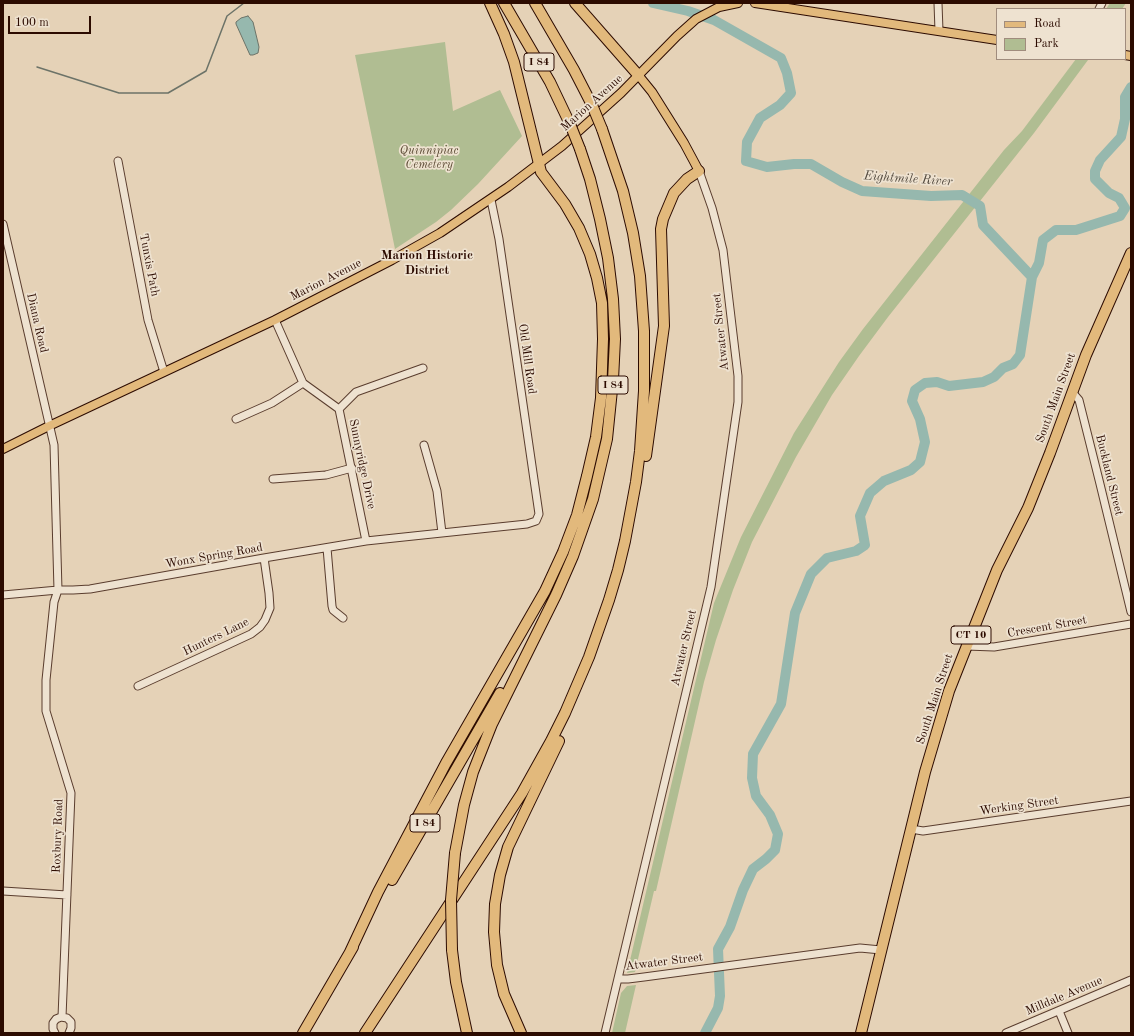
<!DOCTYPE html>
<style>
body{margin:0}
#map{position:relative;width:1134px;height:1036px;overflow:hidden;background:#e5d2b7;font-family:"Old Standard TT",serif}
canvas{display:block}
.frame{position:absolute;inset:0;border:4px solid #2c0b00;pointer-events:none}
.legend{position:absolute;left:996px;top:8px;width:130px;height:52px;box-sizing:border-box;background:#eee2d0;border:1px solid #a08c7d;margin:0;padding:5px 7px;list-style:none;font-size:12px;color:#2c0b00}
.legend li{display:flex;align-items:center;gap:8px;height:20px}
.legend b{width:20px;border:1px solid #a08c7d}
.scale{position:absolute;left:8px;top:16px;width:83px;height:18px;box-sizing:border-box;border:2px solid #2c0b00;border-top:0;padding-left:5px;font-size:12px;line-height:14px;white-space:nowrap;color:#2c0b00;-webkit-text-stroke:3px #eee2d0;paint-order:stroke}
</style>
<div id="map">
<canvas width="1134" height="1036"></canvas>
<div class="frame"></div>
<ul class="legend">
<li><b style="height:5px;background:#e2b97c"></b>Road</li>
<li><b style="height:11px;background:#b0bd92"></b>Park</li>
</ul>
<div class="scale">100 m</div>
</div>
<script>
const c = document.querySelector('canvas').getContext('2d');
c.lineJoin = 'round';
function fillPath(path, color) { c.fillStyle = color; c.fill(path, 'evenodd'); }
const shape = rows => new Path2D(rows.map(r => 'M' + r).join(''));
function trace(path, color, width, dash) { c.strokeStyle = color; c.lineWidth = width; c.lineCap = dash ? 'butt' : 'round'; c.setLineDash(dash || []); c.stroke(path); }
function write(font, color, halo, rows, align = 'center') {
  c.font = font + ' "Old Standard TT",serif'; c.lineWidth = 3.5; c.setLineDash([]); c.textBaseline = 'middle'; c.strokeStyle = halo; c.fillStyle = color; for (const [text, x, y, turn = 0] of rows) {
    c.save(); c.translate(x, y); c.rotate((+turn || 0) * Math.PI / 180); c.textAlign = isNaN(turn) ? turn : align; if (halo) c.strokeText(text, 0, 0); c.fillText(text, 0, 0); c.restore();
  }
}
fillPath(shape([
 [1110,3,1126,3,1122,9,1106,9],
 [445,42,453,111,500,90,522,136,478,184,451,210,436,222,395,249,355,55],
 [1076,59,1088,60,1034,133,888,317,859,356,832,395,796,457,752,542,733,590,716,640,704,682,656,891,654,891,635,972,627,973,714,603,741,537,794,433,839,362,863,329,1004,150,1022,131],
 [636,985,625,1033,612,1033,621,993,627,986]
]), '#b0bd92');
const water = shape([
 [248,16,253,22,259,47,258,53,253,55,250,55,236,24,236,22,241,18,248,16]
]);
fillPath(water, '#96b8ae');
trace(water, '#6c7368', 1);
trace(shape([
 [37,67,119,93,168,93,206,71,227,16,244,3]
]), '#6c7368', 1.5);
trace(shape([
 [653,3,688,11,714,20,781,58,787,73,791,93,780,105,760,118,747,142,746,161,767,167,794,164,811,164,842,182,862,191,931,196,962,195,980,206,983,225,1032,277],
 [705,1033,718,1008,720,996,718,949,730,927,743,890,753,869,766,859,775,850,778,834,770,815,756,796,752,778,753,754,781,704,795,613,811,574,827,558,856,551,865,545,860,516,870,493,884,481,911,470,920,462,925,442,920,419,912,401,915,390,925,383,937,382,949,386,983,382,994,377,1003,368,1013,364,1020,355,1032,277,1039,263,1043,240,1056,230,1076,230,1120,216,1125,208,1119,198,1109,193,1095,179,1095,171,1100,160,1121,137,1125,119,1125,97,1131,87]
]), '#96b8ae', 10);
const minor = shape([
 [938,3,939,31],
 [1099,9,1102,3],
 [118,161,148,320,164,372],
 [3,224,54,445,58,590,54,602,46,680,46,711,71,793,62,1017],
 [275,320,303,383,339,409,366,541],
 [1072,392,1079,400,1100,484,1131,612],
 [339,409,356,392,423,368],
 [236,419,272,403,303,383],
 [424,445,437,491,442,533],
 [273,479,326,475,352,468],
 [327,548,332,606,333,610,343,618],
 [3,595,58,590,73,590,90,589,264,558,366,541,527,524,536,521,539,514,499,239,491,200],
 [966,646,994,647,1131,624],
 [138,686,251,634,260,627,265,620,270,608,269,593,264,558],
 [911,829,923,831,1131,801],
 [3,891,67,895],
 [619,979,628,979,644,977,860,948,881,950],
 [1059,1011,1068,1033],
 [55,1033,53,1029,53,1023,56,1019,61,1017,67,1018,71,1022,71,1028,69,1033],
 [605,1033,711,587,738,402,738,376,723,250,712,208,699,171],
 [1006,1033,1131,980]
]);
const major = shape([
 [755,3,997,40],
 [1125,55,1131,56],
 [639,76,652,92,684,143,699,171],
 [3,449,49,426,275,320,392,260,440,233,508,187,562,146,621,93,677,36,696,19,719,7,738,3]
]);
const highway = shape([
 [504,3,550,82,570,124],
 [535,3,574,70,592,105],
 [575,3,639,76],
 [646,456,664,326,661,229,663,219,674,193,687,179,699,171],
 [455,853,464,805,473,772,492,724,556,595,573,556,593,499,607,439,613,380,615,339,613,299,608,258,600,219,590,179,580,149],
 [392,880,500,693],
 [452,950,456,982,467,1033],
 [350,952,378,892,446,763,545,591,563,552,577,515,587,476,596,437,601,398,603,339,602,303,597,278,590,254,579,228,565,204,541,172,514,62,504,34,490,3],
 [303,1033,353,947],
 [365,1033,522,793,551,741,565,713,589,657,609,600,618,570,625,541,636,482,640,451,644,391,644,331,640,276,633,233,623,191,602,129],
 [521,1033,504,994,497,965,494,932,495,904,500,875,508,847,559,741],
 [861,1033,925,772,949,691,997,570,1028,508,1050,453,1086,355,1131,253]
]);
trace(minor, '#5a3d2e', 9);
trace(major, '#2c0b00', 10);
trace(highway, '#2c0b00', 12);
trace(minor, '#eee2d0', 7);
trace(major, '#e2b97c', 8);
trace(highway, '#e2b97c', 10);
const highwayBridge = shape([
 [592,105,602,129],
 [570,124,580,149],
 [452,950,451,900,455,853]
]);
trace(highwayBridge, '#2c0b00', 12, []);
trace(highwayBridge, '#e2b97c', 10);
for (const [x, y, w] of [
 [539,62,30],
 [613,385,30],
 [971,635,40],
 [425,823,30]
]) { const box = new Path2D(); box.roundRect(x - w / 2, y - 9, w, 18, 3); c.fillStyle = '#eee2d0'; c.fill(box); trace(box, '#2c0b00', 1); }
write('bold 11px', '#2c0b00', null, [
 ["I 84",539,62],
 ["I 84",613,385],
 ["CT 10",971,635],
 ["I 84",425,823]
]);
write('12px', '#2c0b00', '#eee2d0', [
 ["Marion Avenue",592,103,-42],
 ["Tunxis Path",149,265,79],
 ["Marion Avenue",326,280,-27],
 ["Diana Road",37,323,77],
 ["Atwater Street",721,332,-96],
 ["Old Mill Road",527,359,82],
 ["South Main Street",1056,398,-70],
 ["Sunnyridge Drive",362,464,78],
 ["Buckland Street",1109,475,76],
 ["Wonx Spring Road",214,556,-10],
 ["Crescent Street",1047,627,-10],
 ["Hunters Lane",216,637,-26],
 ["Atwater Street",684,648,-77],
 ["South Main Street",935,699,-72],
 ["Werking Street",1019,806,-8],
 ["Roxbury Road",58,836,-88],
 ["Atwater Street",664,962,-7],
 ["Milldale Avenue",1064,996,-23]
]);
write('italic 12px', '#5a4933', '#eee2d0', [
 ["Quinnipiac",429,151],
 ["Cemetery",429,165]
]);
write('italic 13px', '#51483d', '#eee2d0', [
 ["Eightmile River",908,179,4]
]);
write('bold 13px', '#2c0b00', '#eee2d0', [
 ["Marion Historic",427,256],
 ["District",427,271]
]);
</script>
